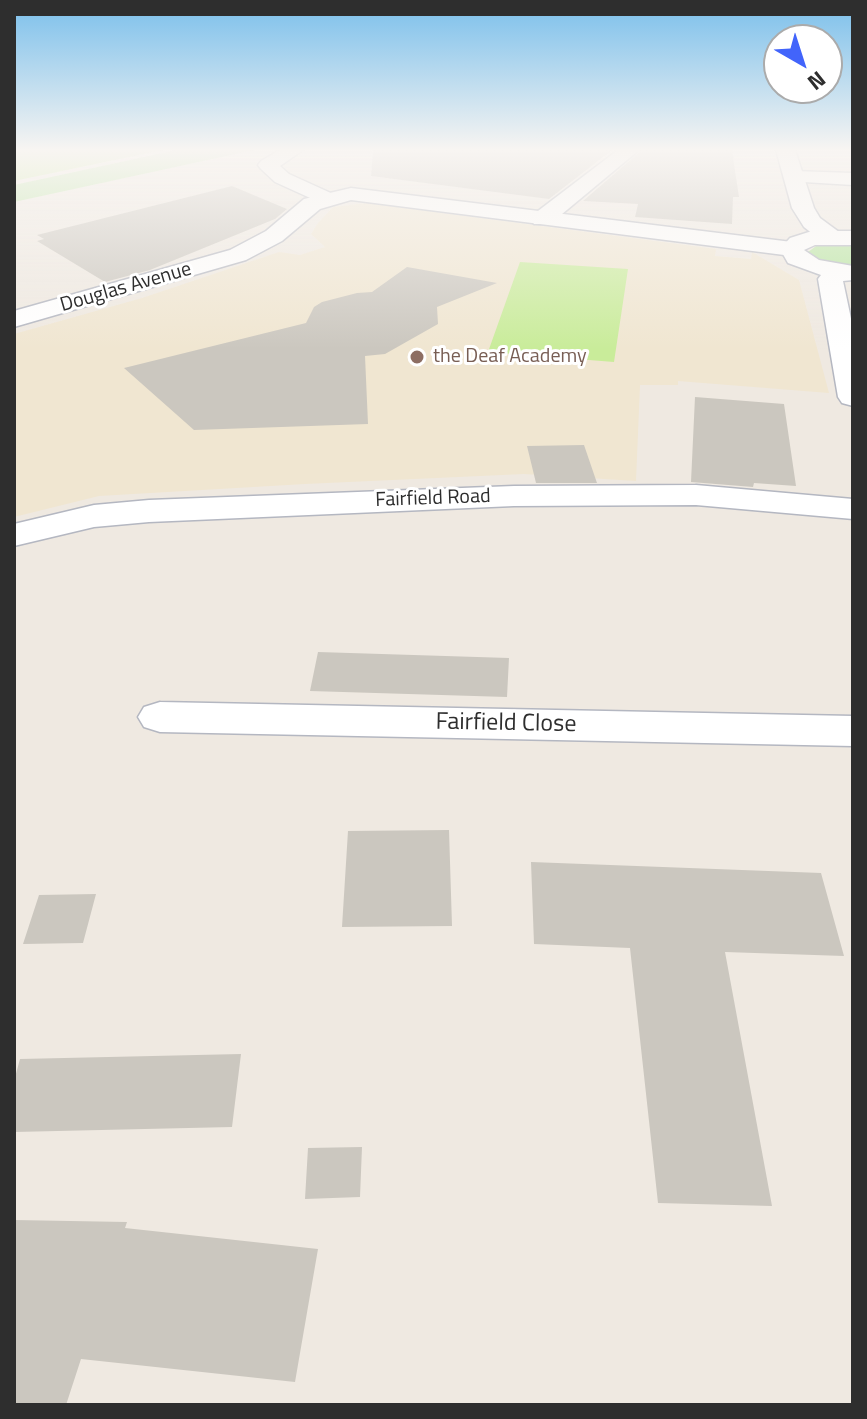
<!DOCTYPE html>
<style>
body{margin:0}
#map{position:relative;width:867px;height:1419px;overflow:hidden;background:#efe9e1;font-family:"Titillium Web",sans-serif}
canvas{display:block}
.frame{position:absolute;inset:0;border:16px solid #2e2e2e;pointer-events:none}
.north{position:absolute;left:763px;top:24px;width:80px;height:80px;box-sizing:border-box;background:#fff;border:2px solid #ababab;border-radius:50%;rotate:141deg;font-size:22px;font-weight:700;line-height:32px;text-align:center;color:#2e2e2e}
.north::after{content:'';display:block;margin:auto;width:28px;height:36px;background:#4264fb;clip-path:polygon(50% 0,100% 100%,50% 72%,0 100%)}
</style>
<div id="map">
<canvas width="867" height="1419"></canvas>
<div class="frame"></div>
<div class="north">N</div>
</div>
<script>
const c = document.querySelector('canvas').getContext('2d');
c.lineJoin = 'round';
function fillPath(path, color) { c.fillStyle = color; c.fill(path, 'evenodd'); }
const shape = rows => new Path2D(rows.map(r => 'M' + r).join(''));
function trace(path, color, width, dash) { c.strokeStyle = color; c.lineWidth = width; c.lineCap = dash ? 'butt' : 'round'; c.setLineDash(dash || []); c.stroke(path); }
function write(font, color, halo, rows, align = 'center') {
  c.font = font + ' "Titillium Web",sans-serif'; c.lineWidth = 6; c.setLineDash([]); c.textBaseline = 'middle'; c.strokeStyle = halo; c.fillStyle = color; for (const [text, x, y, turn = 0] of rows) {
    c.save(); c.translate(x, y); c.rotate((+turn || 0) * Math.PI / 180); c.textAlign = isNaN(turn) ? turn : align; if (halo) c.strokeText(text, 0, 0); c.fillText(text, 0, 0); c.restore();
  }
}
fillPath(shape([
 [367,203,716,249,715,256,751,259,752,252,799,280,829,393,678,381,678,385,640,385,636,481,524,474,305,484,99,496,14,517,14,334,142,298,279,252,300,255,325,247,311,234,318,223,333,207]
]), '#f0e6d1');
fillPath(shape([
 [176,150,254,150,14,202,14,185],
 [853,243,853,269,825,264,808,252,819,244]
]), '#b6e59e');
fillPath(shape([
 [14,150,163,150,14,181],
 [520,262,628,269,614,362,488,352]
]), '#c9ec9a');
fillPath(shape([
 [373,150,612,150,549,199,371,176],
 [642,150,732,150,739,197,733,197,732,224,635,217,638,204,583,201],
 [232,186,287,209,275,219,150,270,105,282,37,241,44,239,37,235],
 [407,267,497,283,437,307,438,324,385,354,365,356,368,424,194,430,124,368,306,323,314,307,322,302,357,293,372,292],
 [695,397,784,404,796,486,754,483,753,487,691,482],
 [584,445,597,483,536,483,527,446],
 [318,652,509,658,507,697,310,691],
 [449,830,452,926,342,927,348,831],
 [531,862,821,873,844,956,725,952,772,1206,658,1203,630,948,534,944],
 [96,894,83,943,23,944,39,895],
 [241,1054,232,1127,14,1132,14,1081,20,1059],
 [362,1147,360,1197,305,1199,308,1148],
 [14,1220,127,1222,125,1228,318,1249,295,1382,81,1359,66,1405,14,1405]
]), '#cbc7bf');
const minor = shape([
 [280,150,303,150,280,166,289,174,333,194,336,198,333,202,319,202,275,182,261,169,258,165,261,161,280,150],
 [618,150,639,150,550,224,534,224,531,219,534,214,618,150],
 [794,171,853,173,853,185,787,181,784,177,794,171],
 [696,485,853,499,853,519,696,505,514,506,149,522,94,527,14,546,14,524,94,505,149,500,514,486,696,485],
 [160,702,853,716,853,746,160,732,144,727,138,717,144,707,160,702]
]);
const tertiary = shape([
 [776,150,795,150,814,208,820,218,839,232,842,237,839,242,823,242,804,227,792,208,776,150],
 [351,188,792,242,800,244,804,249,800,254,792,256,351,200,320,209,282,241,246,260,14,327,14,311,230,250,266,231,304,199,351,188]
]);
const secondary = shape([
 [812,231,853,231,853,245,815,245,804,250,819,260,853,266,853,280,843,281,853,328,853,406,842,403,838,397,818,279,821,275,788,263,780,249,790,238,812,231]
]);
trace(minor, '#b4b7c1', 3);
trace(tertiary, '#b4b7c1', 3);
trace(secondary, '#b4b7c1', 3);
fillPath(minor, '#fff');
fillPath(tertiary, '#fff');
fillPath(secondary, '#fff');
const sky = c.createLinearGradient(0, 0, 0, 349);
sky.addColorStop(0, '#7abfeb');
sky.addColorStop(0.43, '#f8f5f2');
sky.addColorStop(1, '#f8f5f200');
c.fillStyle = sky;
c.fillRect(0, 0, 867, 349);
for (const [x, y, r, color] of [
 [417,357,8,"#8d6e63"]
]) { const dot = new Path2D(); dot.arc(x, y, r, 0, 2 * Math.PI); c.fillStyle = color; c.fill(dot); trace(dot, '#fff', 3); }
write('20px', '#2e2e2e', '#fff', [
 ["Douglas Avenue",126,288,-16],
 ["Fairfield Road",433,499,-2]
]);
write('20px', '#785e54', '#fff', [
 ["the Deaf Academy",433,357]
], 'left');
write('24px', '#2e2e2e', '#fff', [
 ["Fairfield Close",506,724,1]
]);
</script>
